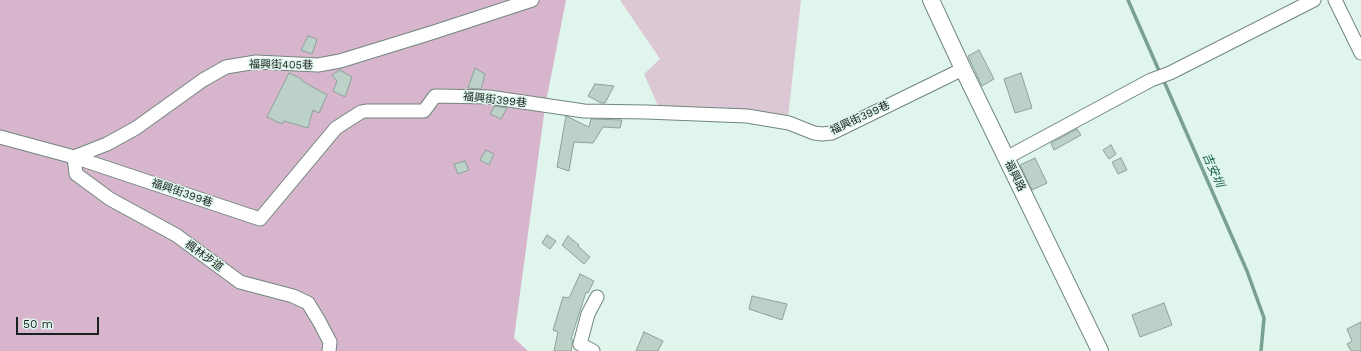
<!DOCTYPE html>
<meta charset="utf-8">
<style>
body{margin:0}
#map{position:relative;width:1361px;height:351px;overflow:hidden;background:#e0f6ed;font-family:"Work Sans",sans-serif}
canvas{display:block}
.scale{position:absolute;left:16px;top:317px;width:83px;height:18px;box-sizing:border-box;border:2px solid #18211d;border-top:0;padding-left:5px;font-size:12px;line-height:14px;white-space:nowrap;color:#18211d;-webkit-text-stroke:3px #e0f6ed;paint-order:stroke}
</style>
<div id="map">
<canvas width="1361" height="351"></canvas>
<div class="scale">50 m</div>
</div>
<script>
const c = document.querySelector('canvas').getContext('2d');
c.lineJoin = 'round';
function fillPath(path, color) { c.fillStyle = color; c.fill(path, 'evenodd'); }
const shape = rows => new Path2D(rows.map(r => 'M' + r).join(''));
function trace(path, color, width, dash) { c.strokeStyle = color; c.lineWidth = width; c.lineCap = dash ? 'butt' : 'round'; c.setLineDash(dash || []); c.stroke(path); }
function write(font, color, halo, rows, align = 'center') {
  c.font = font + ' "Work Sans","Noto Sans TC",sans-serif'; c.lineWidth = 3; c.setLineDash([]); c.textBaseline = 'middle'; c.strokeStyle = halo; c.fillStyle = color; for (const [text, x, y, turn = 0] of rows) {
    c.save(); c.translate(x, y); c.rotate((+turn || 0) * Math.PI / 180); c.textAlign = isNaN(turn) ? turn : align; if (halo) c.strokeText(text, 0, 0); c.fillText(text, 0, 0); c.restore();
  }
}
fillPath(shape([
 [620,0,801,0,788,118,659,108,644,74,660,59]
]), '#dcc7d5');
fillPath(shape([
 [0,0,566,0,545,107,514,338,528,351,0,351]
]), '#d7b5cc');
trace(shape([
 [1128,0,1160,73],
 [1163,79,1247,271,1264,318,1261,351]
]), '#79a191', 3.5);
const building = shape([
 [308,36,317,39,312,54,301,50,308,36],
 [979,50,994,79,982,86,968,56,979,50],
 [475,68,485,74,481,89,468,88,475,68],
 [340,70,352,77,345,97,333,91,337,81,332,75,340,70],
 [289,73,302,79,302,81,327,95,319,113,313,110,308,128,284,121,282,124,267,117,289,73],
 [1021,73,1032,108,1015,113,1004,79,1021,73],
 [595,84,614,86,605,103,601,103,588,96,595,84],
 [495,106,507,108,501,119,490,114,495,106],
 [566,116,589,127,591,119,622,120,620,128,603,127,593,143,574,142,569,171,557,167,566,116],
 [1077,129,1081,135,1054,150,1051,143,1077,129],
 [1111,145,1116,154,1109,159,1103,150,1111,145],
 [486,150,494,154,489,165,480,160,486,150],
 [1035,158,1047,183,1032,190,1020,165,1035,158],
 [1121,158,1127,170,1118,174,1112,162,1121,158],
 [465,161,469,170,458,174,454,164,465,161],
 [547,235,556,241,550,249,542,243,547,235],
 [568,236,579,245,578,246,590,257,584,264,562,245,568,236],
 [580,274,594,281,588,293,586,292,571,339,573,340,571,351,554,351,558,332,553,330,563,297,569,298,580,274],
 [752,296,787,304,782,320,749,309,752,296],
 [1164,303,1172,325,1140,337,1132,315,1164,303],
 [1361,322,1361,351,1351,351,1347,344,1352,341,1347,329,1361,322],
 [644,332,663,341,658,351,636,351,644,332]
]);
fillPath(building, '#bcd2c8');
trace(building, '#8ca198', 1);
const minor = shape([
 [1335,0,1361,53],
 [0,137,74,157,107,144,136,128,203,80,226,67,256,62,318,65,340,61,431,33,532,0],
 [1006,158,1151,80,1170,73,1314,0],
 [329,351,330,342,319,321,308,303,293,296,240,282,176,235,110,199,76,174,74,157,260,219,336,128,361,112,366,111,424,111,435,96,489,97,584,111,646,112,747,116,789,123,814,133,822,134,832,133,963,69],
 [593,351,580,344,588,314,597,297]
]);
const tertiary = shape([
 [931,0,963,69,1100,351]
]);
trace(minor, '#71867d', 15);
trace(tertiary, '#71867d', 18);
trace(minor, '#fff', 13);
trace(tertiary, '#fff', 16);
write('11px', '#18211d', '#e0f6ed', [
 ["福興街405巷",281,65,1],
 ["福興街399巷",495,100,6],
 ["福興街399巷",860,118,-25],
 ["福興路",1015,176,64],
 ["福興街399巷",182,193,19],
 ["楓林步道",204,256,36]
]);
write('italic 12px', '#1b644d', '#e0f6ed', [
 ["吉安圳",1213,170,66]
]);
</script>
